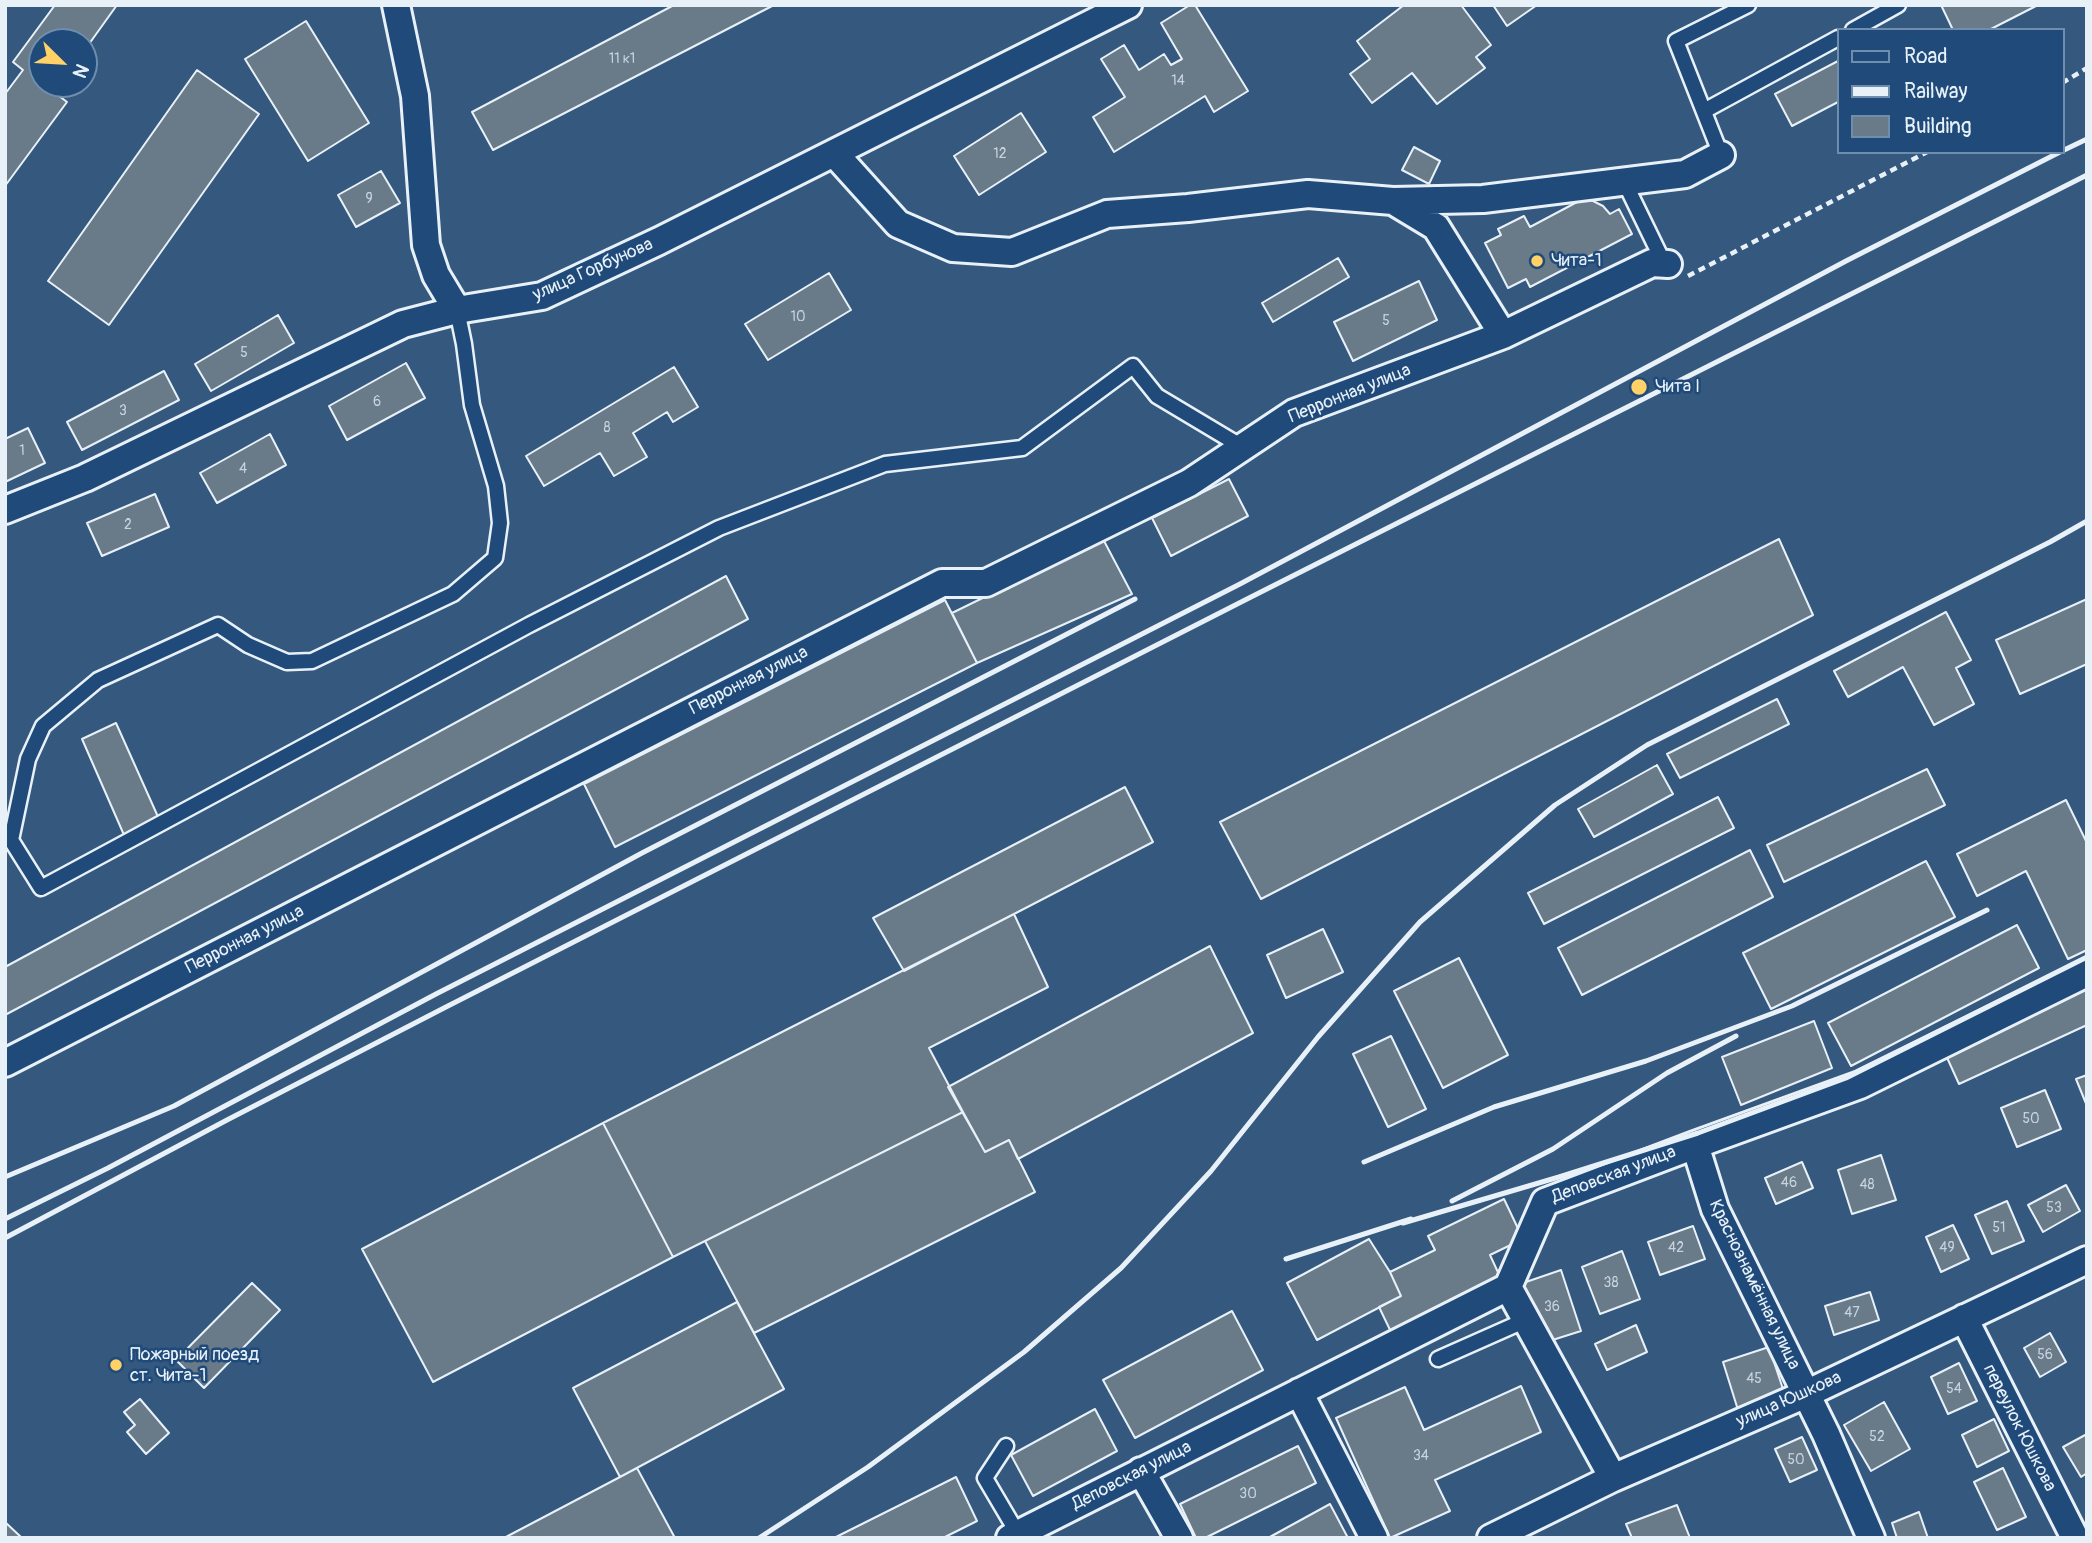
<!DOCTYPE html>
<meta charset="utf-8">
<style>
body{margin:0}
#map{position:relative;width:2092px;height:1543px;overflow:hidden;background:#35587e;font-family:Pangolin,sans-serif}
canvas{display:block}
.frame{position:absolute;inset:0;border:7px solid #e8f1f8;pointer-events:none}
.legend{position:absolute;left:1837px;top:28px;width:228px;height:126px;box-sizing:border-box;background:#1f4a7a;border:2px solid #6f8dac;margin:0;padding:9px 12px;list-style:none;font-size:21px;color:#e8f1f8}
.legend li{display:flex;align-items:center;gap:14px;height:35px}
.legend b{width:35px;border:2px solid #6f8dac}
.north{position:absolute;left:28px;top:28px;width:70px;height:70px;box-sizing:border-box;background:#1f4a7a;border:2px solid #6f8dac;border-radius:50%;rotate:114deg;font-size:19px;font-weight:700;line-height:28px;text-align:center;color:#e8f1f8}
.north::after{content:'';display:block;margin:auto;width:24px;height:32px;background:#ffd166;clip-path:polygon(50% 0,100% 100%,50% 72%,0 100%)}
</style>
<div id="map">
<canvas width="2092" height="1543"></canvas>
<div class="frame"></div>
<ul class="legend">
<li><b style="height:9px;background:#1f4a7a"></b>Road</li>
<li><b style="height:9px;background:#e8f1f8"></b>Railway</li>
<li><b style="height:19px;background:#697a89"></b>Building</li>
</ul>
<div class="north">N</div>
</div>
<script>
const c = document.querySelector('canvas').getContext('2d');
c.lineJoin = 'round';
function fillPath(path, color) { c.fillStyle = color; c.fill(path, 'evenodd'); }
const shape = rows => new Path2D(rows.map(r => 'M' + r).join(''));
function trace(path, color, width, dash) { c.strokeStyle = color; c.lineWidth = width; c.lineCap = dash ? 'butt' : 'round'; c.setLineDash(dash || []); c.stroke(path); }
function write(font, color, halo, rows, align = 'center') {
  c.font = font + ' Pangolin,sans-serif'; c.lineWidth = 5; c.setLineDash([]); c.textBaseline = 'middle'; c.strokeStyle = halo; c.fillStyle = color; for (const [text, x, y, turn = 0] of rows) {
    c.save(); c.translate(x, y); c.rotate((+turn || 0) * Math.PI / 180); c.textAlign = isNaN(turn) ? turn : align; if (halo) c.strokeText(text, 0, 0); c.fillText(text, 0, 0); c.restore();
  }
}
const building = shape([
 [55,5,117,5,84,51,84,42,42,42,42,84,60,84,54,92,67,102,5,186,5,94,23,70,13,62,55,5],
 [674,5,774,5,493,150,472,112,674,5],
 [1190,5,1195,5,1248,91,1214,112,1205,96,1114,152,1093,117,1125,97,1101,59,1124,45,1139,70,1164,54,1171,65,1182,59,1161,23,1190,5],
 [1404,5,1461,5,1491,45,1476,57,1485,68,1437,104,1412,73,1372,103,1350,74,1370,59,1357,41,1404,5],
 [1493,5,1537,5,1507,26,1493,5],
 [1941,5,2038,5,1989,30,1953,30,1941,5],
 [306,21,369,123,308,161,245,59,306,21],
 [1838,61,1838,102,1792,126,1775,94,1838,61],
 [197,70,259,114,109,325,48,281,197,70],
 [1021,113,1046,152,979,195,954,156,1021,113],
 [1414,147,1440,161,1429,184,1402,170,1414,147],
 [381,171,400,203,356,227,338,195,381,171],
 [1591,200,1603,206,1610,214,1619,209,1632,234,1530,287,1526,279,1508,288,1485,243,1501,235,1498,229,1524,216,1530,227,1579,201,1591,200],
 [1338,258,1349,277,1273,322,1262,303,1338,258],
 [829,273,851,310,768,360,745,324,829,273],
 [1419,281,1437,320,1353,361,1334,322,1419,281],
 [278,315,294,343,211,391,195,364,278,315],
 [406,363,425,398,347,440,329,406,406,363],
 [674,367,698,407,673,422,667,412,633,433,647,457,614,476,600,453,544,486,526,456,674,367],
 [164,371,179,400,82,450,67,422,164,371],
 [28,428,45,463,5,482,5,439,28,428],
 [270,434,286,465,217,503,200,473,270,434],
 [1229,479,1248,516,1171,556,1152,518,1229,479],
 [155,494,169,527,102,556,87,523,155,494],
 [1103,539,1132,594,977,663,952,613,1103,539],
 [1779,539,1813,615,1261,899,1220,822,1779,539],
 [726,576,748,619,5,1015,5,967,726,576],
 [2087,599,2087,664,2020,694,1996,640,2087,599],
 [945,600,977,663,615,847,584,784,945,600],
 [1946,612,1971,660,1956,668,1974,704,1934,725,1903,667,1848,697,1834,671,1946,612],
 [1777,699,1789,724,1680,778,1667,754,1777,699],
 [116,723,159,819,124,835,82,739,116,723],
 [1657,765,1673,794,1594,837,1578,809,1657,765],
 [1927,769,1945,805,1784,882,1767,845,1927,769],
 [1125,787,1153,842,904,971,873,918,1125,787],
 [1718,797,1734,828,1544,924,1528,893,1718,797],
 [2066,800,2087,843,2087,950,2068,959,2026,871,1977,896,1957,854,2066,800],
 [1750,850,1773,897,1582,995,1558,948,1750,850],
 [1926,861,1955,917,1771,1009,1743,953,1926,861],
 [1014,914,1048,987,929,1048,963,1112,673,1257,603,1123,1014,914],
 [2017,925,2039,968,1851,1066,1828,1023,2017,925],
 [1323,929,1343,972,1286,998,1267,955,1323,929],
 [1210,946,1253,1033,1018,1159,1009,1140,985,1152,948,1087,1210,946],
 [1459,958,1508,1055,1443,1088,1394,991,1459,958],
 [2087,985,2087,1025,1959,1084,1944,1051,2087,985],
 [1814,1021,1832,1068,1741,1105,1722,1057,1814,1021],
 [1391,1036,1426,1109,1388,1127,1353,1054,1391,1036],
 [2087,1075,2087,1106,2076,1079,2087,1075],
 [2045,1090,2061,1129,2017,1147,2001,1108,2045,1090],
 [963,1112,985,1152,1009,1140,1035,1192,754,1333,705,1241,963,1112],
 [603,1123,673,1257,433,1382,362,1249,603,1123],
 [1881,1155,1896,1200,1852,1214,1838,1170,1881,1155],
 [1802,1162,1813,1188,1776,1204,1765,1178,1802,1162],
 [2066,1185,2080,1211,2043,1232,2028,1205,2066,1185],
 [1504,1199,1523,1239,1490,1255,1502,1281,1392,1334,1379,1307,1401,1296,1390,1272,1435,1250,1428,1236,1504,1199],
 [2007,1201,2024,1241,1992,1254,1975,1215,2007,1201],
 [1953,1225,1969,1259,1941,1272,1926,1237,1953,1225],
 [1693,1226,1705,1259,1660,1275,1648,1242,1693,1226],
 [1369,1239,1390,1272,1401,1296,1317,1340,1287,1283,1369,1239],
 [1622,1251,1640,1299,1600,1314,1582,1267,1622,1251],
 [1561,1270,1581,1331,1543,1343,1523,1283,1561,1270],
 [252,1283,280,1310,204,1388,176,1360,252,1283],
 [1870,1292,1879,1320,1834,1335,1825,1306,1870,1292],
 [737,1302,784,1389,620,1477,573,1388,737,1302],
 [1232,1311,1263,1370,1135,1438,1103,1380,1232,1311],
 [1636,1325,1647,1352,1607,1370,1595,1344,1636,1325],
 [2050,1333,2066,1362,2040,1377,2024,1348,2050,1333],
 [1769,1347,1785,1395,1738,1410,1723,1362,1769,1347],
 [1959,1363,1977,1401,1948,1414,1931,1377,1959,1363],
 [1521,1386,1541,1432,1435,1480,1450,1511,1390,1538,1336,1418,1405,1387,1424,1430,1521,1386],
 [140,1399,169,1433,146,1454,127,1432,135,1425,124,1412,140,1399],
 [1884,1402,1910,1449,1871,1471,1844,1425,1884,1402],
 [1095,1409,1117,1451,1033,1496,1011,1455,1095,1409],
 [1994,1419,2009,1451,1977,1467,1962,1435,1994,1419],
 [2087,1434,2087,1473,2081,1477,2063,1447,2087,1434],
 [1802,1437,1817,1470,1790,1482,1775,1449,1802,1437],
 [1298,1446,1316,1483,1205,1538,1196,1538,1180,1504,1298,1446],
 [637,1468,675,1538,504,1538,620,1477,637,1468],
 [2003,1468,2026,1517,1997,1530,1974,1482,2003,1468],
 [956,1477,977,1521,943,1538,834,1538,956,1477],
 [1330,1504,1348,1538,1268,1538,1330,1504],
 [1677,1505,1690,1538,1632,1538,1626,1524,1677,1505],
 [1919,1512,1928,1538,1897,1538,1892,1523,1919,1512],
 [5,1522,22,1538,5,1538,5,1522]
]);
fillPath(building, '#697a89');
trace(building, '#e8f1f8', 2);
const service = shape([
 [1853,30,1898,5],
 [1704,111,1838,38],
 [1721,155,1676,41,1748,5],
 [1624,181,1659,253,1652,263],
 [457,310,464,344,472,405,496,486,500,523,495,558,453,594,312,661,287,662,248,645,218,625,98,680,43,726,28,759,11,840,41,888,529,625,719,528,885,464,1022,448,1133,366,1157,396,1244,448],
 [1438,1359,1526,1320],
 [1006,1446,985,1478,1018,1534]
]);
const minor = shape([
 [396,5,415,96,426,245,436,275,457,310],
 [1393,201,1483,199,1685,174,1721,155],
 [1503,335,1652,263,1668,264],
 [5,510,85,478,403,324,457,310,542,296,659,241,1128,5],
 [5,1063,942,583,986,583,1189,483,1294,413,1503,335,1436,227,1393,201,1308,194,1188,208,1107,214,1012,252,953,248,898,224,834,153],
 [1695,1145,1715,1209,1826,1434,1871,1538],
 [1508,1287,1613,1478],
 [1964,1318,2075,1538],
 [1299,1392,1374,1538],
 [1141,1471,1179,1538],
 [1010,1538,1508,1287,1545,1202,1695,1145,1860,1085,2087,973],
 [1491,1538,1613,1478,1806,1394,2087,1260]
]);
trace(service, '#e8f1f8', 19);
trace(minor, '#e8f1f8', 32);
trace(shape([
 [2062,83,2087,68],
 [1688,276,1927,152]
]), '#e8f1f8', 4.5, [7, 5]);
trace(service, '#1f4a7a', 14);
trace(minor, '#1f4a7a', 26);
trace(shape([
 [2062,151,2087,139],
 [1364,1162,1494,1107,1646,1061,1792,1006,1987,910],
 [5,1177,174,1106,642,853,1135,599],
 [1452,1201,1553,1149,1667,1073,1736,1036],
 [5,1219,108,1168,436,994,1240,584,1846,261,2060,152],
 [1403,1223,1559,1177,1698,1133,1846,1078,2087,957],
 [5,1238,227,1120,444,1008,1251,597,2087,175],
 [1286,1259,1411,1219],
 [759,1538,868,1467,1024,1352,1121,1268,1211,1171,1318,1037,1420,922,1555,805,1647,745,2050,542,2087,521]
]), '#e8f1f8', 5);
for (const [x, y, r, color] of [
 [1537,261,7,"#ffd166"],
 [1639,387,9,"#ffd166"],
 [116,1365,7,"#ffd166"]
]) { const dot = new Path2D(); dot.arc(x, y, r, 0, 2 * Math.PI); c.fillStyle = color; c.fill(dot); trace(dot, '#1f4a7a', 2.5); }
write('14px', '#c8d3dc', null, [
 ["11 к1",622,59],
 ["14",1178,81],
 ["12",1000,154],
 ["9",369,199],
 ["10",798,317],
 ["5",1386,321],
 ["5",244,353],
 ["6",377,402],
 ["3",123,411],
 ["8",607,428],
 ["1",22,451],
 ["4",243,469],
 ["2",128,525],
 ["50",2031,1119],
 ["46",1789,1183],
 ["48",1867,1185],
 ["53",2054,1208],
 ["51",1999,1228],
 ["42",1676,1248],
 ["49",1947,1248],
 ["38",1611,1283],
 ["36",1552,1307],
 ["47",1852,1313],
 ["56",2045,1355],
 ["45",1754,1379],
 ["54",1954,1389],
 ["52",1877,1437],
 ["34",1421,1456],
 ["50",1796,1460],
 ["30",1248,1494]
]);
write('18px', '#e8f1f8', '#1f4a7a', [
 ["Чита-1",1551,261],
 ["Чита I",1655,387],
 ["Пожарный поезд",130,1355],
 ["ст. Чита-1",130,1376]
], 'left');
write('18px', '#e8f1f8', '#1f4a7a', [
 ["улица Горбунова",593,270,-24],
 ["Перронная улица",1350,394,-22],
 ["Перронная улица",749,681,-27],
 ["Перронная улица",245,940,-27],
 ["Деповская улица",1614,1175,-21],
 ["Краснознамённая улица",1754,1285,64],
 ["улица Юшкова",1789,1400,-24],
 ["переулок Юшкова",2019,1428,63],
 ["Деповская улица",1132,1476,-27]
]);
</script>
